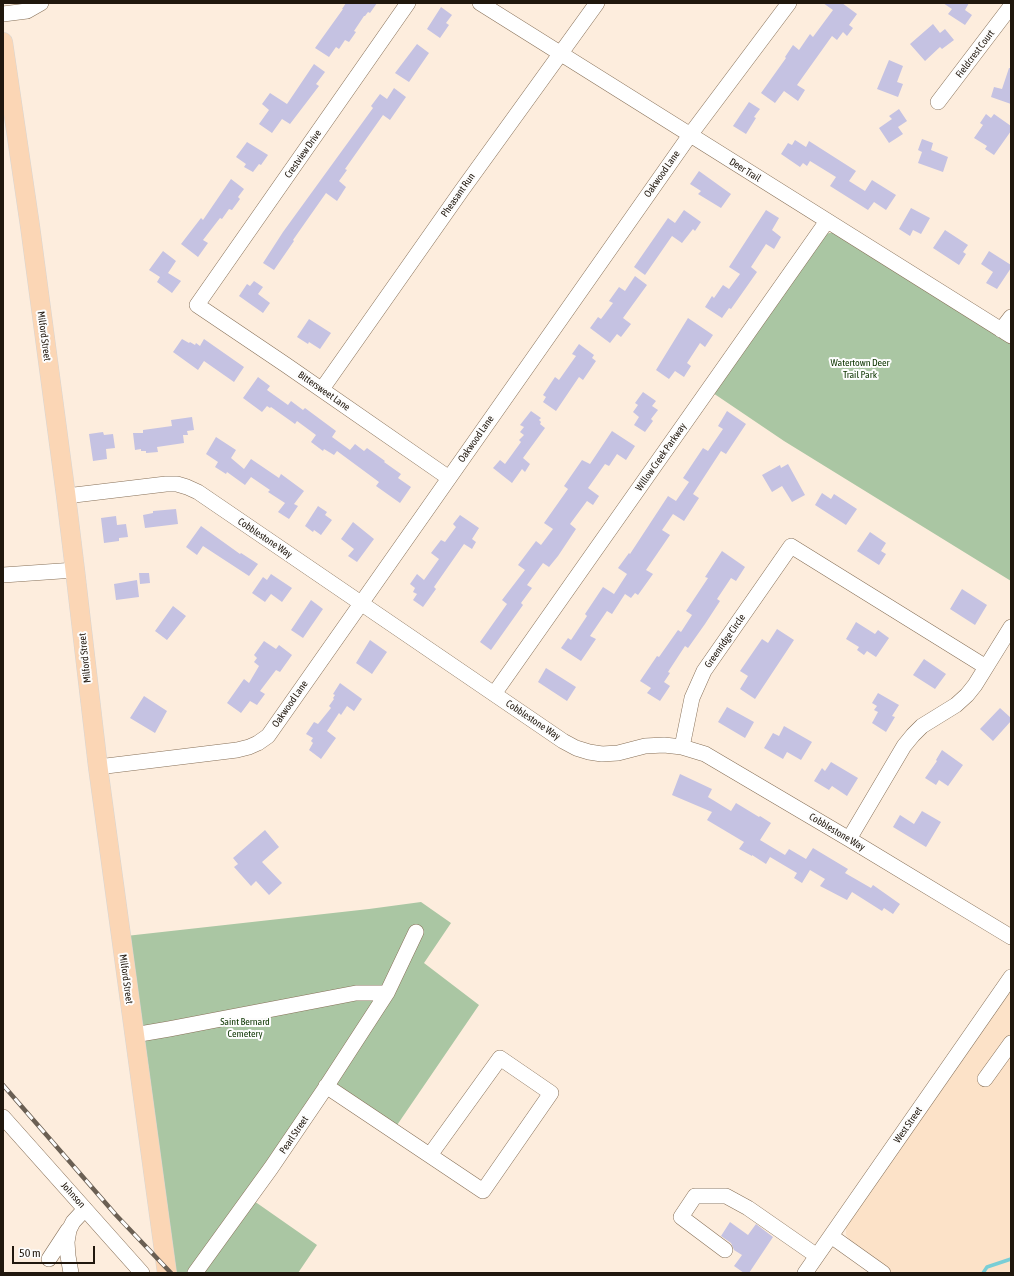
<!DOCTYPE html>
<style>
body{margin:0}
#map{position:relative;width:1014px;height:1276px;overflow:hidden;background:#fdeddd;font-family:"Asap Condensed",sans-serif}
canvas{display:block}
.frame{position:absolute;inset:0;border:4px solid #20170d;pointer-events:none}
.scale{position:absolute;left:12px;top:1246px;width:83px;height:18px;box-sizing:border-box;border:2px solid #20170d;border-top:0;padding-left:5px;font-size:12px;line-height:14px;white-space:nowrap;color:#20170d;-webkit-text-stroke:3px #fdfdfd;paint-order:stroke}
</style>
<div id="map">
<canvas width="1014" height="1276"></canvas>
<div class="frame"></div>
<div class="scale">50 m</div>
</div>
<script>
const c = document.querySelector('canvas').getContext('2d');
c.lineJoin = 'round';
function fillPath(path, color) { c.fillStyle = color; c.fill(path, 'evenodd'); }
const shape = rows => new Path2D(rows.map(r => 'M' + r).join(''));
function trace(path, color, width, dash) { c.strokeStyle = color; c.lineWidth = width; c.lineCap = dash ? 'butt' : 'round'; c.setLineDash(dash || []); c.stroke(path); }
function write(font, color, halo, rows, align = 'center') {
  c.font = font + ' "Asap Condensed",sans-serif'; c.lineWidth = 4; c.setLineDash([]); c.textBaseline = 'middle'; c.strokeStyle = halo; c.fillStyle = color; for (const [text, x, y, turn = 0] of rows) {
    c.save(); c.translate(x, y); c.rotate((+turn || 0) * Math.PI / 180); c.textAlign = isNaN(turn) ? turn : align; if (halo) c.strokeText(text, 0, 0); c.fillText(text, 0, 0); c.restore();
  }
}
fillPath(shape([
 [1011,991,1011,1273,892,1273,851,1242,846,1235,846,1227]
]), '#fce2c8');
fillPath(shape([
 [829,233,835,233,844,239,1011,344,1011,581,784,441,713,393,824,236],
 [421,902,451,923,424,963,479,1005,393,1131,330,1088,254,1201,317,1245,298,1273,175,1273,126,936,369,909]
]), '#aac6a3');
trace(shape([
 [983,1273,987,1267,1011,1259]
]), '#79ced6', 3.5);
fillPath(shape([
 [346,3,377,3,370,13,368,12,365,16,364,16,354,31,356,32,349,42,345,40,339,49,336,47,329,57,315,48,343,9,342,9],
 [823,3,842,3,857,14,849,25,853,28,847,36,843,32,837,40,832,36,797,85,805,90,798,101,784,91,775,103,761,93,786,58,785,57,793,45,799,50,810,34,813,37,833,10],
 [943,3,969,3,965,10,972,15,965,25,948,14,952,9],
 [441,7,452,15,446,23,449,25,440,38,427,29],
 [933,24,940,33,945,29,954,40,942,49,940,47,925,61,910,44],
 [417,44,429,53,409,82,395,73],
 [889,60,903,66,897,82,903,84,898,97,877,89],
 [314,64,325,72,316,84,319,86,290,124,282,119,272,133,259,124,269,110,262,104,270,93,287,104],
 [1009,68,1011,68,1011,104,991,97,994,87,1002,89],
 [394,88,406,97,390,120,383,115,345,169,347,170,339,181,346,187,337,201,326,193,293,240,294,241,274,270,263,263,283,232,373,108,371,106,380,94,387,99],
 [749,102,760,109,754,117,756,118,746,134,733,126],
 [899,109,907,121,898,127,903,134,889,143,879,128,892,119,889,116],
 [986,114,991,118,994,114,1011,126,1011,131,994,155,985,149,987,146,974,138,983,125,980,123],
 [922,139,933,143,931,150,948,157,943,172,918,163,922,152,918,150],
 [795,140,806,147,809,141,856,171,849,181,865,191,872,180,896,195,886,210,874,202,868,210,830,186,836,177,810,161,807,166,803,163,800,167,781,154,788,143,792,145],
 [247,142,268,155,261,165,259,164,253,172,244,167,246,164,236,157],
 [699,171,731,194,721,208,698,194,701,191,690,184],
 [231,179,244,189,238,197,240,199,232,210,229,209,222,219,220,218,203,240,208,243,198,257,181,244,201,218,203,220],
 [911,208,930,218,921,234,913,230,910,236,899,229],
 [684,210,701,222,695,231,693,229,682,243,672,236,645,275,634,267,668,218,675,223],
 [766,210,779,218,772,230,781,237,774,249,766,244,751,267,757,272,731,309,729,308,722,318,705,307,712,296,714,298,723,285,729,289,740,274,729,267],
 [945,230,968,245,963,252,966,254,959,265,933,248],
 [163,251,176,261,168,273,181,281,172,293,157,282,160,277,149,270],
 [989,251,1011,265,1011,268,997,289,986,283,993,272,981,264],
 [635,276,647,285,623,318,631,324,621,337,617,334,610,343,590,328,598,317,601,319,613,303,609,301,619,287,625,291],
 [254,281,263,287,258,294,270,303,263,313,239,296,247,284,250,286],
 [688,318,713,335,705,347,700,343,687,363,691,366,684,377,675,371,669,379,656,370],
 [309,319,331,333,320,349,309,342,308,344,297,337],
 [182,339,189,343,190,342,195,345,196,343,200,346,204,339,244,367,234,382,204,361,198,370,173,352],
 [579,344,594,355,592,358,596,361,583,380,579,377,556,411,543,402,546,397,543,395,555,377,559,380,576,356,572,354],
 [258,377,270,386,267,390,288,405,291,401,303,410,305,408,336,431,332,437,350,450,355,444,364,451,367,448,385,461,384,462,401,474,398,478,411,487,400,503,376,486,379,482,337,451,334,455,324,449,323,451,311,442,316,435,297,421,295,424,271,407,270,408,267,406,262,412,243,398],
 [643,392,656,401,652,406,658,410,651,419,653,421,645,432,634,425,639,417,633,412,638,405,635,403],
 [531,411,541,418,539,420,541,422,540,424,545,428,523,458,530,464,525,472,522,469,512,483,493,468,500,460,505,464,521,442,519,440,524,435,520,432,524,427,520,425],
 [727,411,746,424,726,454,721,451,693,494,699,498,684,521,673,514,662,530,670,535,646,570,653,574,638,595,635,593,631,598,625,594,612,614,607,611,590,636,596,639,581,661,561,648,568,638,571,640,587,616,585,614,603,587,614,594,627,574,618,568,629,553,630,554,668,496,676,501,689,482,683,478,703,448,708,451,723,429,718,426],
 [192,417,194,430,187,431,188,435,183,435,184,443,157,447,158,452,146,453,146,451,141,451,141,449,135,450,133,433,143,433,143,430,172,426,171,420],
 [612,431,635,446,626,460,617,454,609,466,605,464,588,488,599,496,593,505,587,501,570,524,576,529,558,556,549,567,543,563,527,585,532,588,521,603,523,605,491,650,480,642,507,604,502,600,525,570,518,565,536,541,541,545,553,529,544,523,568,489,564,486,582,460,590,464],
 [103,432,104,435,113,434,115,448,106,449,107,459,93,461,89,434],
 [216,437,236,450,231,458,244,469,251,459,279,478,281,474,304,491,294,504,298,506,289,519,278,512,285,503,268,492,270,490,251,477,245,485,227,472,226,474,215,467,218,462,206,454],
 [788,464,805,495,792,502,782,486,772,492,762,475,780,465,781,468],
 [822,493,831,499,834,494,857,509,846,525,815,505],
 [318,506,327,512,325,515,332,520,321,535,314,530,313,532,305,526],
 [176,509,178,524,145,528,143,515,153,513,153,511],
 [460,515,479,528,472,539,476,542,472,549,464,544,434,587,436,589,423,607,413,600,417,594,413,592,415,588,410,584,417,574,424,580,439,559,431,553,441,540,445,542,456,527,453,524],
 [116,516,117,525,126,524,128,537,119,538,119,541,104,543,101,518],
 [353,522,374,539,357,562,348,556,354,549,341,539],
 [201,526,240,554,241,553,258,564,249,576,203,546,197,555,186,547],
 [870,532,886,543,881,551,886,554,879,565,857,551],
 [722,551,745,567,736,581,731,578,717,599,720,601,705,624,688,648,685,646,668,672,670,673,664,682,670,686,660,701,647,693,651,688,640,681,657,656,659,657,678,630,681,632,692,615,686,611,708,578,705,577],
 [139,573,149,573,150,583,140,584],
 [271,574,292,588,282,602,271,594,265,602,252,593,263,577,267,580],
 [137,580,139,597,116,600,114,584],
 [962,589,987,605,975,625,950,609],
 [311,600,323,609,303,638,291,630],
 [173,606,186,616,167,640,155,631],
 [856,622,875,634,878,630,889,638,876,657,867,651,864,655,857,650,859,647,846,639],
 [777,629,794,640,755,699,740,689,748,676,740,671,762,639,768,643],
 [370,640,387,652,372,674,356,663],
 [264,641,276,649,279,645,292,655,280,672,276,670,260,691,265,694,257,705,250,701,241,713,227,703,244,679,249,683,259,666,254,662,257,658,254,655],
 [924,659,946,674,935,689,913,675],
 [546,668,576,687,567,701,538,682],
 [340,683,362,699,354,711,347,706,341,715,339,713,327,731,336,738,321,759,309,750,313,743,311,741,313,738,306,734,314,722,318,724,331,708,329,706,334,699,333,698,335,695,333,694],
 [878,693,899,705,892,716,895,717,886,732,872,723,878,712,874,710,877,706,872,703],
 [144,696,167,711,155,733,130,718],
 [727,707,754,722,745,738,718,722],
 [1000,708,1011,718,1011,721,993,741,980,729],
 [784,726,812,742,801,760,787,752,783,759,764,748,773,733,779,736],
 [942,750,963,765,948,786,939,780,936,785,925,778,937,761,936,760],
 [831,762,858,778,847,796,832,786,829,790,814,781,822,768,825,771],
 [680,774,712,789,708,797,731,811,736,803,759,817,760,816,771,823,760,840,785,855,789,849,806,859,813,848,848,869,845,873,871,888,873,885,900,904,893,914,884,908,882,911,852,892,847,900,820,886,825,879,810,870,802,883,794,878,797,873,770,857,766,864,752,855,752,856,739,849,744,842,707,820,712,812,672,795],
 [922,811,941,822,926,847,893,827,900,815,914,824],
 [265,830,279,847,262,862,282,883,269,895,256,881,251,886,234,867,238,864,233,858],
 [730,1222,748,1235,756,1224,773,1237,749,1273,744,1273,734,1266,742,1255,734,1250,731,1243,721,1236]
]), '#c5c2e2');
const minor = shape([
 [408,3,197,305,286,365,449,478],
 [480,3,1011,336],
 [3,14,27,11,41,3],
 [938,102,1011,6],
 [1001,330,1011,317],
 [322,389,462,190,597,3],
 [66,496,166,484,177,484,187,487,198,492,563,741,576,748,589,752,602,754,618,753,645,746,664,745,682,747,705,754,849,839,1011,937],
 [3,575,75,570],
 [494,694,827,221],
 [682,747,692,698,704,671,791,546,986,667],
 [98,767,237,750,249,747,258,743,268,736,690,135,789,3],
 [849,839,904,746,913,735,922,726,956,705,967,695,975,685,1011,627],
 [134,1035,169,1029,356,993,387,993],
 [985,1079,1011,1043],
 [326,1086,483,1191,551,1093,500,1058,430,1155],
 [3,1117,142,1273],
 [831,1236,883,1273],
 [725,1250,681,1217,695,1196,726,1196,748,1208,817,1256],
 [49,1259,68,1230],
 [71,1273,68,1256,67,1242,69,1230,73,1222,85,1209],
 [195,1273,271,1168,324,1090,387,993,416,932],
 [805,1273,1011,977]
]);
const major = shape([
 [3,42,30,226,66,496,75,570,98,767,167,1273]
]);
trace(minor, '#877058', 16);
trace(major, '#d7d5d3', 20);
trace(minor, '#fff', 15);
trace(major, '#fbd6b5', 19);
const rail = shape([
 [3,1085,116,1215,171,1273]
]);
trace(rail, '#6a5f53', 4.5);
trace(rail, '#fdfdfd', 3, [9]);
write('10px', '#20170d', '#fdfdfd', [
 ["Fieldcrest Court",975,54,-53],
 ["Crestview Drive",303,154,-55],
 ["Deer Trail",745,170,32],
 ["Oakwood Lane",662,174,-55],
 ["Pheasant Run",458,195,-55],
 ["Milford Street",44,336,82],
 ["Bittersweet Lane",324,391,35],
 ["Oakwood Lane",476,439,-55],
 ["Willow Creek Parkway",661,457,-55],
 ["Cobblestone Way",265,538,34],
 ["Greenridge Circle",725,641,-55],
 ["Milford Street",85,658,-96],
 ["Oakwood Lane",290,704,-55],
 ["Cobblestone Way",533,720,34],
 ["Cobblestone Way",837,832,31],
 ["Milford Street",126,979,82],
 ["West Street",908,1125,-55],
 ["Pearl Street",294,1135,-56],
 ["Johnson",73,1195,48]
]);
write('10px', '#0d3501', '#fdfdfd', [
 ["Watertown Deer",860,363],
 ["Trail Park",860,375],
 ["Saint Bernard",245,1022],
 ["Cemetery",245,1034]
]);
</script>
